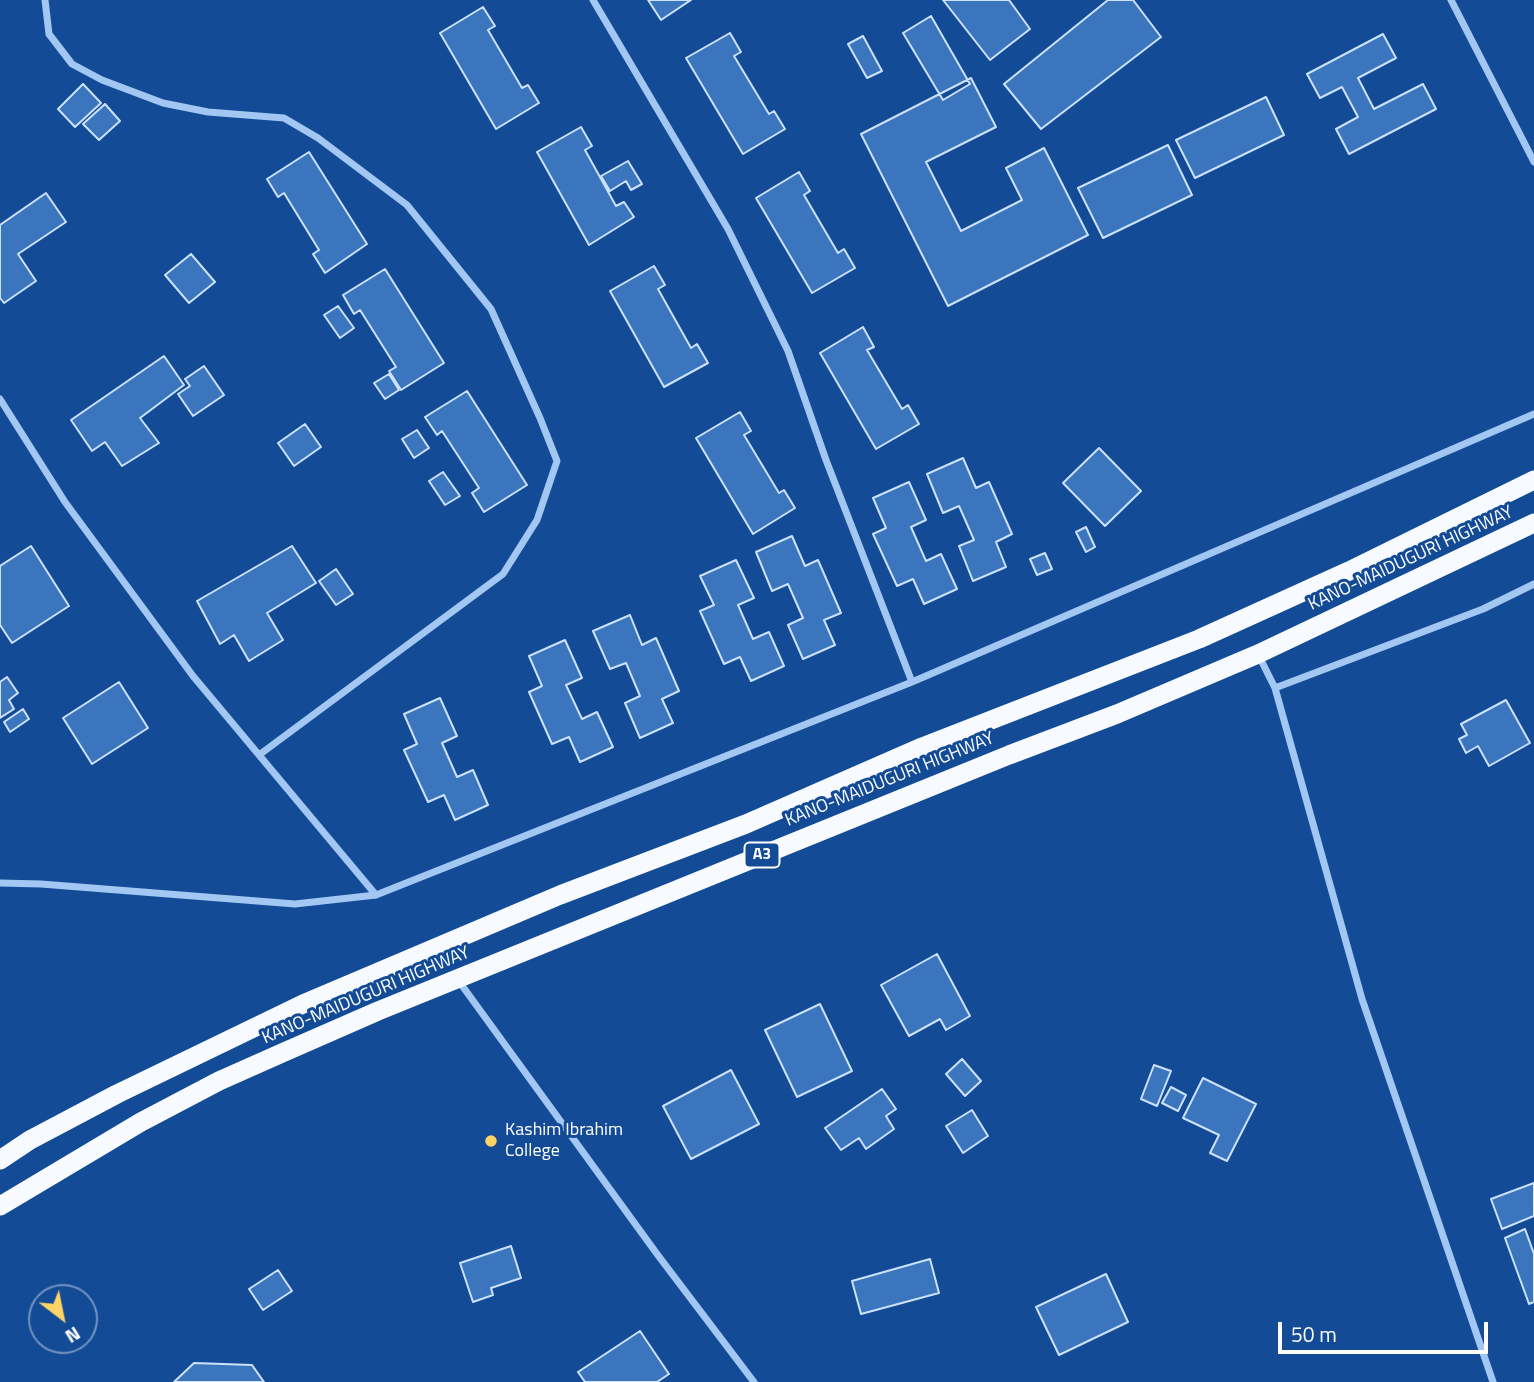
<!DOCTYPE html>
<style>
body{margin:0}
#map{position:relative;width:1534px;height:1382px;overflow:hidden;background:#134b96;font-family:"Titillium Web",sans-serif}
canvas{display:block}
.north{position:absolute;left:28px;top:1284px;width:70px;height:70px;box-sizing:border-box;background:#134b96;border:2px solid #7193c0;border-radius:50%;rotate:148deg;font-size:19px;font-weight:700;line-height:28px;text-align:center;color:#fff}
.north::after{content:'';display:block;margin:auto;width:24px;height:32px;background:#ffd365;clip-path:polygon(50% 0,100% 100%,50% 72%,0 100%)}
.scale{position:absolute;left:1278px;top:1322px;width:210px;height:32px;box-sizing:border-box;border:4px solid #fff;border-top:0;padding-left:9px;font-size:21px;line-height:24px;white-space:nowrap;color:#fff;-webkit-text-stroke:5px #134b96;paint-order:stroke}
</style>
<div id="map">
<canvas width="1534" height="1382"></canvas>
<div class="north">N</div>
<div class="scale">50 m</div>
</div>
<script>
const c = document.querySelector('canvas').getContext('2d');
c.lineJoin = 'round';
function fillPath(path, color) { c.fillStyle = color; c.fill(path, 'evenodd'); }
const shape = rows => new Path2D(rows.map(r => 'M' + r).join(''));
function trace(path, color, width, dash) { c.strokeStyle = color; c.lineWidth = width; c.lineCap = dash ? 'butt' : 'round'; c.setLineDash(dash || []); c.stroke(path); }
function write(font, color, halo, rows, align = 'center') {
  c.font = font + ' "Titillium Web",sans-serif'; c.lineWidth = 6; c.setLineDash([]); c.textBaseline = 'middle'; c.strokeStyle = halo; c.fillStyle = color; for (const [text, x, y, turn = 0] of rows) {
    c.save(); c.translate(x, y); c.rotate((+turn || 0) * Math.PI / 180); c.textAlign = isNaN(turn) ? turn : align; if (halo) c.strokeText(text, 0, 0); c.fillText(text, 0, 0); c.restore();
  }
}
const building = shape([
 [648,0,691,0,661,20,648,0],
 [943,0,1009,0,1030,29,990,60,943,0],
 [1108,0,1133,0,1161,37,1041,129,1004,84,1108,0],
 [483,7,495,26,488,30,522,88,528,85,539,103,496,129,440,33,483,7],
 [931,16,970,84,943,100,903,33,931,16],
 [730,33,741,52,734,56,769,114,774,111,785,129,743,154,686,58,730,33],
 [1383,34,1396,58,1358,78,1374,109,1423,84,1436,109,1349,154,1336,129,1358,117,1342,87,1320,98,1307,74,1383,34],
 [863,36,882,71,867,78,848,44,863,36],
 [971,78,996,127,926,162,961,231,1022,200,1006,168,1044,148,1088,235,948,306,861,134,971,78],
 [83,84,101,103,75,127,58,109,83,84],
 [1266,97,1284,135,1195,178,1176,140,1266,97],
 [105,104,120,121,99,140,83,124,105,104],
 [581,127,592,146,585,150,616,206,624,202,634,217,589,245,537,152,581,127],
 [1168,145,1192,195,1103,238,1078,188,1168,145],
 [309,152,367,244,325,273,313,254,319,250,284,193,278,197,267,179,309,152],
 [628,161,642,184,631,190,626,181,610,191,601,176,628,161],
 [799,172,810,191,804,195,838,253,844,249,855,268,812,293,756,198,799,172],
 [46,193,66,222,18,254,36,281,4,303,0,298,0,225,46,193],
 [191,254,215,282,189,303,165,275,191,254],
 [654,266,665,285,658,289,691,348,697,344,708,363,664,387,610,291,654,266],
 [385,269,444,363,401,390,389,371,396,367,360,310,354,314,343,295,385,269],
 [338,306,354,328,340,338,324,315,338,306],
 [863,327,874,347,867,350,902,409,908,405,919,424,876,449,820,353,863,327],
 [164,356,184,385,140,418,159,443,122,466,105,442,92,451,71,420,164,356],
 [204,366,224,395,193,416,178,394,190,386,185,379,204,366],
 [389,374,399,390,385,399,374,383,389,374],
 [467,391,527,485,484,512,472,493,479,488,442,431,437,435,425,417,467,391],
 [740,412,751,431,744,435,779,493,784,490,795,508,753,534,696,438,740,412],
 [305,424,321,447,294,466,278,443,305,424],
 [417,430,429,448,414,458,402,439,417,430],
 [1099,448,1141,491,1105,526,1063,483,1099,448],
 [963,458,976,488,989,482,1012,534,996,542,1006,567,973,581,959,546,974,540,959,506,943,513,927,474,963,458],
 [443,472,460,496,445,505,429,481,443,472],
 [909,482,926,520,911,527,926,561,941,554,957,589,924,604,913,579,897,586,873,534,886,528,873,498,909,482],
 [1086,527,1095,547,1086,552,1076,532,1086,527],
 [792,536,805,566,818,560,841,613,824,620,835,645,803,659,788,625,803,618,788,584,772,591,756,552,792,536],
 [31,546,69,606,12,643,0,625,0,566,31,546],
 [292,546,316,583,267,613,283,640,249,661,234,635,220,644,197,601,292,546],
 [1045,553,1052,569,1037,575,1030,559,1045,553],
 [736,560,754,598,738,605,753,639,769,632,784,666,751,681,740,657,724,664,700,611,714,605,700,576,736,560],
 [336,569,353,594,336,605,319,581,336,569],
 [630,615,642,645,656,638,679,691,662,699,673,723,640,738,625,703,640,696,626,663,610,669,593,631,630,615],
 [565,640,582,678,566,685,582,719,597,712,613,747,580,762,569,737,552,744,529,692,542,686,529,656,565,640],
 [7,677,18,693,9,700,14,709,0,718,0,682,7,677],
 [119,682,148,728,92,764,63,718,119,682],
 [440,698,457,736,442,743,457,777,473,770,488,805,455,820,444,795,428,802,404,750,417,744,404,714,440,698],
 [1506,700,1530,743,1489,766,1478,746,1466,753,1459,739,1467,735,1461,724,1506,700],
 [23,709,29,719,10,732,4,722,23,709],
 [937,954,970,1016,946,1030,940,1019,909,1036,881,985,937,954],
 [820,1004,852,1071,797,1097,765,1030,820,1004],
 [962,1059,981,1081,965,1096,946,1074,962,1059],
 [1154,1065,1171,1071,1157,1106,1141,1099,1154,1065],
 [731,1070,759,1124,691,1159,663,1106,731,1070],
 [1203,1078,1256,1104,1227,1161,1210,1153,1219,1135,1183,1118,1203,1078],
 [1171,1087,1186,1095,1178,1111,1162,1103,1171,1087],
 [882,1089,896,1109,886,1116,894,1129,866,1149,859,1138,841,1150,825,1128,882,1089],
 [972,1110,988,1136,963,1153,946,1126,972,1110],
 [1534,1183,1534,1216,1502,1229,1491,1199,1534,1183],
 [1525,1229,1534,1254,1534,1302,1529,1304,1505,1238,1525,1229],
 [511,1246,521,1278,491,1288,493,1295,473,1302,460,1263,511,1246],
 [930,1259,939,1293,861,1314,852,1281,930,1259],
 [278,1270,292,1291,263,1310,249,1289,278,1270],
 [1106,1274,1128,1322,1059,1355,1036,1307,1106,1274],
 [640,1331,669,1374,657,1382,585,1382,578,1372,640,1331],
 [194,1363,252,1365,264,1382,174,1382,194,1363]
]);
fillPath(building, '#3b75be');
trace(building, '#cbe1fd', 2);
trace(shape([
 [45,0,49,34,72,64,102,80,163,103,208,112,284,118,318,138,407,205,491,309,540,418,557,461,537,520,503,574,259,755],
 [593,0,728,229,788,351,826,460,912,682],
 [1451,0,1534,162],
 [0,399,65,502,193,676,376,895],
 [1258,654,1275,688,1362,999,1493,1382],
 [1275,688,1483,609,1534,584],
 [0,883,41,884,295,904,376,895,912,682,1534,414],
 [458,980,657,1254,754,1382]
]), '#a3c7f3', 7);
trace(shape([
 [0,1160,30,1140,117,1094,303,1004,560,895,746,824,922,747,1199,639,1349,571,1534,480],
 [0,1206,141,1122,219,1081,282,1053,378,1011,1009,755,1117,714,1258,654,1534,523]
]), '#f7faff', 19);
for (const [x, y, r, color] of [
 [491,1141,7,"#ffd365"]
]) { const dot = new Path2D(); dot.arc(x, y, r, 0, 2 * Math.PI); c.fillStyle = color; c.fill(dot); trace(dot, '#134b96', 2.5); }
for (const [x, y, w] of [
 [762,855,35]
]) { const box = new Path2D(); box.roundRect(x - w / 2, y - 12.5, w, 25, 5); c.fillStyle = '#134b96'; c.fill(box); trace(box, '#fff', 2); }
write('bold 16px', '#fff', null, [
 ["A3",762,855]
]);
write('18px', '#fff', '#134b96', [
 ["KANO-MAIDUGURI HIGHWAY",1411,559,-25],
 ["KANO-MAIDUGURI HIGHWAY",890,780,-22],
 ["KANO-MAIDUGURI HIGHWAY",366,996,-23]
]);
write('18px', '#fff', '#134b96', [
 ["Kashim Ibrahim",505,1131],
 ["College",505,1152]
], 'left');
</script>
